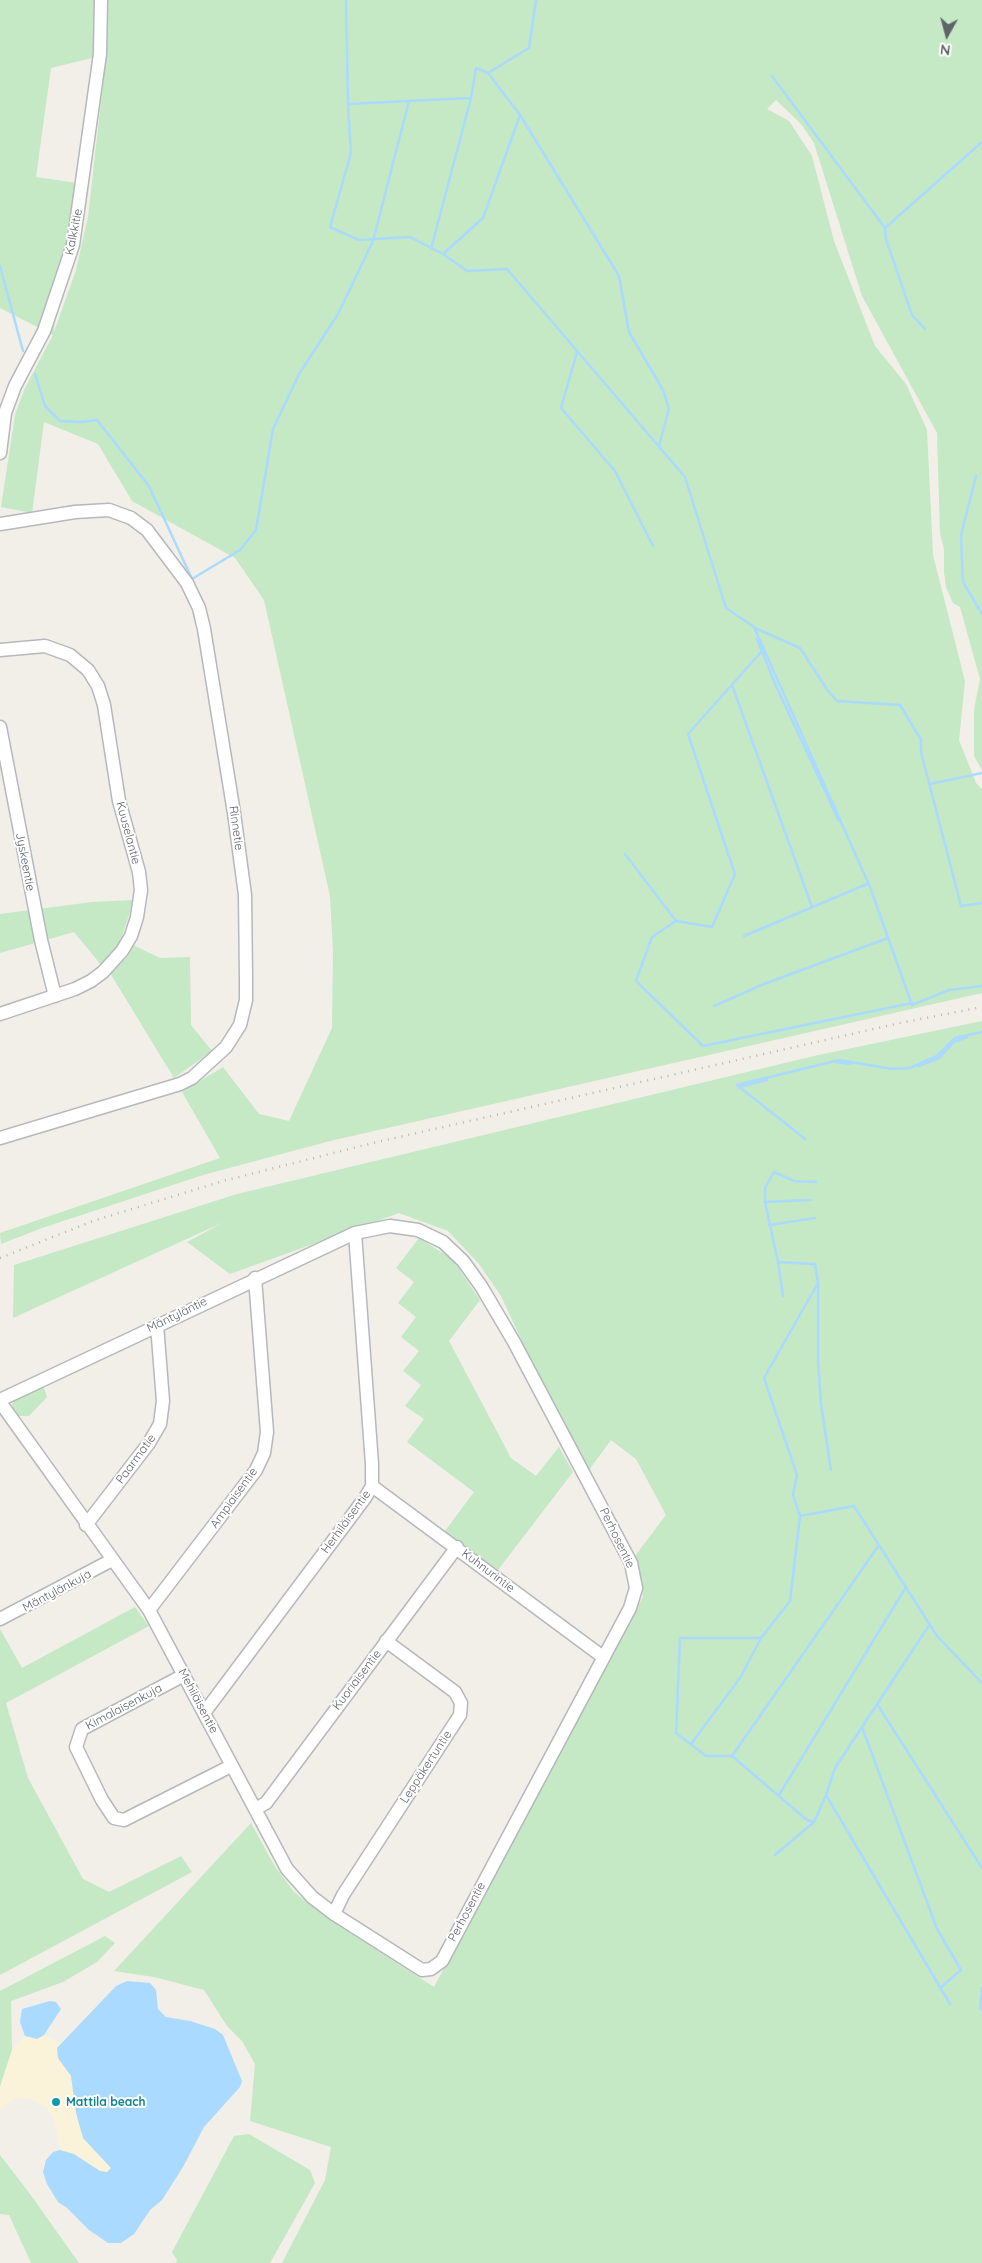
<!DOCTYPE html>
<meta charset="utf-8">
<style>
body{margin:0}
#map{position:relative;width:982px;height:2263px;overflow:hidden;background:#f1efe8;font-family:Quicksand,sans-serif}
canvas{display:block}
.north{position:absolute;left:922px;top:10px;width:50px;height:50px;-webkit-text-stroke:4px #fff;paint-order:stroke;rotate:187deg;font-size:14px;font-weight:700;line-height:20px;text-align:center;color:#5f6368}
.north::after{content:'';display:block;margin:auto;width:18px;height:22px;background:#5f6368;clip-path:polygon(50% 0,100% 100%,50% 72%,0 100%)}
</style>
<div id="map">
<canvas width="982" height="2263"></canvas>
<div class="north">N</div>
</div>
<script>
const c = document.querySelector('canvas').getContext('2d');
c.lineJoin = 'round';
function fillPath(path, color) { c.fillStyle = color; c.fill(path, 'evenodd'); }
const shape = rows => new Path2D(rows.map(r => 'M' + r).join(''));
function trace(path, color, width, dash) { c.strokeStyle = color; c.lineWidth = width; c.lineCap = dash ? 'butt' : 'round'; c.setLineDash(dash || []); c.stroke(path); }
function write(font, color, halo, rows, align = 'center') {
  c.font = font + ' Quicksand,sans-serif'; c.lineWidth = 4; c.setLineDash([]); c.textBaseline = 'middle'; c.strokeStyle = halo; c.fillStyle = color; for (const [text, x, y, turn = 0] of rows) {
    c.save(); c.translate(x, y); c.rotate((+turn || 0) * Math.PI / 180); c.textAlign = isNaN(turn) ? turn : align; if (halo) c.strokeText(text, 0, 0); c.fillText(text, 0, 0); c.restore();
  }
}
fillPath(shape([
 [0,0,96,0,96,57,51,68,36,177,77,183,72,230,59,285,54,332,76,270,88,217,104,75,105,0,982,0,982,770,974,756,974,710,980,679,960,607,953,603,946,587,944,572,944,549,940,533,937,433,862,296,814,143,801,124,776,100,767,109,789,121,812,156,834,241,875,346,906,384,927,430,933,555,965,681,959,740,976,783,982,789,982,993,330,1141,203,1175,42,1228,1,1244,0,1233,220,1158,182,1092,223,1067,259,1114,289,1121,332,1028,333,952,330,896,264,600,235,558,132,501,98,444,44,422,32,513,1,507,15,415,24,390,53,335,0,308],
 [134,900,120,942,102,966,74,932,0,953,0,914,92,902],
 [133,945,160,958,190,957,191,1025,212,1051,174,1078,110,973,128,956],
 [982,1021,982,2263,282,2263,325,2180,331,2147,250,2121,255,2064,242,2041,227,2026,204,1990,154,1977,114,1971,251,1823,274,1865,294,1892,336,1924,434,1987,643,1597,635,1556,666,1515,636,1459,611,1440,589,1470,533,1365,501,1296,479,1264,448,1231,399,1213,230,1274,187,1242,224,1222,13,1318,14,1265,237,1194,814,1056],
 [419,1238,452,1259,480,1300,449,1341,511,1458,536,1476,559,1447,573,1472,498,1570,445,1531,474,1492,407,1442,424,1419,405,1406,421,1385,403,1371,419,1351,401,1337,416,1317,398,1303,414,1282,396,1268],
 [38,1386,44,1388,47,1397,29,1416,16,1416,11,1408,15,1396],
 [135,1607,149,1626,6,1703,28,1778,83,1879,109,1892,181,1856,192,1872,0,1975,0,1629,22,1668],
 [105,1936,115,1943,97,1962,63,1982,11,2001,12,2050,0,2087,0,1991],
 [249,2134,310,2170,315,2183,270,2263,176,2263,177,2260,172,2252,234,2136],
 [0,2155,30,2194,79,2263,31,2263,9,2215,0,2214]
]), '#c5e8c5');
fillPath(shape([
 [44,2035,59,2043,57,2048,62,2062,71,2076,76,2113,90,2146,111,2168,107,2172,100,2171,74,2154,60,2150,54,2118,46,2107,30,2099,16,2098,0,2109,0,2087,12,2050,25,2036,37,2039]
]), '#fbf3d9');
fillPath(shape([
 [127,1981,150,1983,156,1990,158,2009,166,2017,190,2021,215,2029,223,2035,242,2081,240,2087,204,2127,183,2167,162,2200,150,2210,134,2234,121,2243,108,2243,89,2230,67,2208,58,2202,47,2184,43,2172,46,2160,53,2152,60,2150,74,2154,100,2171,107,2172,111,2168,83,2138,76,2113,71,2076,58,2058,57,2048,116,1986],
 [50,2001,56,2002,61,2009,44,2035,37,2039,25,2036,20,2022,22,2009]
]), '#aadaff');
trace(shape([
 [346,0,348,104],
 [488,73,520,115,619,276,629,332,663,390,669,409,659,446],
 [772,76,885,228,886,239,912,315,925,329],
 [409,101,348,104,351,153,330,227,359,240,410,237,443,254,467,271,507,269,685,477,726,608,754,627,870,887,912,1005,949,990,982,986],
 [885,228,982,142],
 [431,249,471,98],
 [443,254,483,218,520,115],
 [0,266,23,351],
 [577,352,561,408,615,471,653,546],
 [35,374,45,406,60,421,80,422,97,420,149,486,192,579,240,550,256,530,273,429,299,374,338,314,373,241,409,101,471,98,476,68,488,73,529,48,536,0],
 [976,476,961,535,963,582,982,614],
 [755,628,800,648,828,691,837,701,900,705,921,740,921,752,961,906,982,903],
 [757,639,776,686,839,821],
 [732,685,812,907],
 [930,784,982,773],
 [625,854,676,921,712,927,735,874,688,734,762,651],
 [676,921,652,937,636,981,703,1046,912,1003],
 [744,936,867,884],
 [714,1006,764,984,888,938],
 [835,1062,850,1064],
 [919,1066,939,1058,954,1042,967,1037],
 [739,1087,767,1080],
 [805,1139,737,1085,839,1060,892,1069,910,1068,937,1056,955,1038,982,1032],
 [765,1202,811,1200],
 [769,1225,815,1218],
 [778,1262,815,1264,818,1283,818,1361,821,1404,831,1470],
 [783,1296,778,1262,765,1202,765,1188,774,1172,794,1181,816,1182],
 [800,1516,854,1506,937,1636,982,1683],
 [761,1638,680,1638,676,1733,706,1756,732,1756,807,1820,814,1822],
 [877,1704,982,1868],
 [862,1727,937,1929,961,1970,940,1988],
 [691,1744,740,1678,761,1638,790,1601,800,1516,793,1495,797,1475,764,1378,818,1283],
 [732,1756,879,1545],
 [779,1795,906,1587],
 [826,1795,950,2004],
 [775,1855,814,1822,826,1795,835,1768,930,1624],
 [982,1988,980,2008,982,2010]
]), '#aadaff', 2.5);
const minor = shape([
 [0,453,5,413,15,386,44,331,73,245,100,54,101,0],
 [0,524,75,512,109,510,131,518,147,530,187,583,199,608,204,629,234,813,245,895,246,978,246,1000,240,1025,226,1047,192,1078,180,1084,0,1138],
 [0,650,45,646,70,655,88,670,98,686,104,705,119,801,139,872,141,890,137,917,131,936,122,951,103,972,91,981,75,989,0,1014],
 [0,727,41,940,55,996],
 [0,1400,355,1233,390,1226,418,1230,443,1242,463,1261,481,1286,514,1342,631,1563,636,1588,630,1608,442,1961,431,1969,422,1970,334,1914,312,1897,287,1869,149,1610,0,1402],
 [372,1486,603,1657],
 [86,1525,149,1443,160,1424,163,1401,157,1325],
 [149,1610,256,1470,264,1453,267,1432,255,1278],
 [0,1619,112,1560],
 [184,1675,82,1729,76,1747,102,1800,114,1818,124,1820,231,1766],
 [204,1713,365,1498,372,1486,372,1464,355,1233],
 [255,1809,266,1803,457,1547],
 [334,1914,343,1895,460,1715,461,1703,455,1692,386,1641]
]);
trace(minor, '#b5b8bc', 15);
trace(minor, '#fff', 12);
trace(shape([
 [0,1258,93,1221,223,1181,373,1143,900,1023,982,1007]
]), '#b6b7b8', 2.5, [1, 6]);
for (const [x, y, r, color] of [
 [56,2102,5,"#0f9aa8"]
]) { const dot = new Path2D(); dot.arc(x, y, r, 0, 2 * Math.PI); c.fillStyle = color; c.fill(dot); trace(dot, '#fff', 2); }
write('12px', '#5f6368', '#fff', [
 ["Kalkkitie",74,232,-79],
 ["Rinnetie",236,828,82],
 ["Kuuselantie",128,833,75],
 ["Jyskeentie",25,862,79],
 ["Mäntyläntie",177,1315,-26],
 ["Paarmatie",136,1459,-54],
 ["Ampiaisentie",234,1498,-54],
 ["Herhiläisentie",346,1522,-54],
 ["Perhosentie",617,1538,64],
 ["Kuhnurintie",488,1571,37],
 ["Mäntylänkuja",57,1591,-28],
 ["Kuoriaisentie",357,1680,-53],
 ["Mehiläisentie",198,1701,62],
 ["Kimalaisenkuja",124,1707,-28],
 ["Leppäkertuntie",426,1767,-57],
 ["Perhosentie",467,1912,-62]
]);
write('bold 12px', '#0d838f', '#fff', [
 ["Mattila beach",66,2102]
], 'left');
</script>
